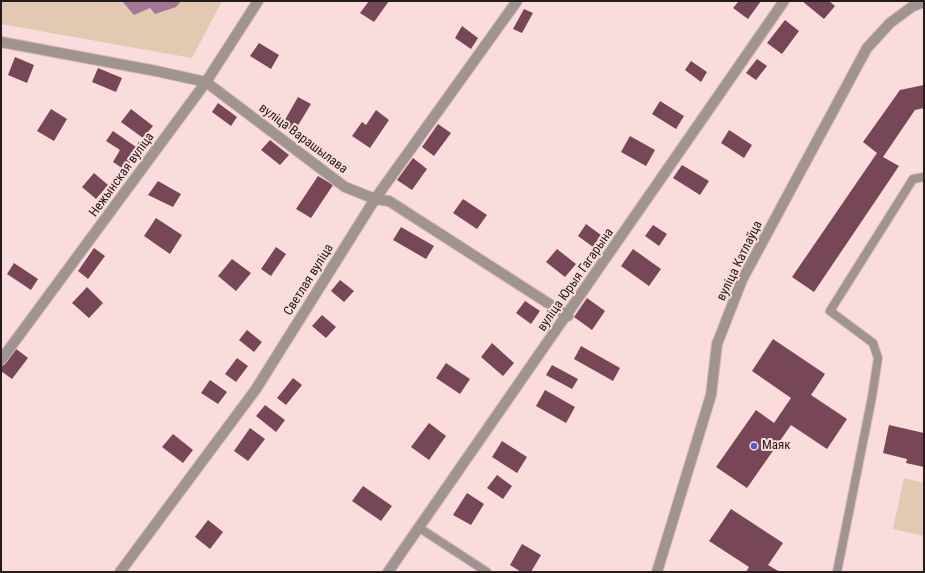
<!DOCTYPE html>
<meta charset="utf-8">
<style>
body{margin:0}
#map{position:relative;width:925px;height:573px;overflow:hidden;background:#f9dcdb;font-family:"Roboto Condensed",sans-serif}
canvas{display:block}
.frame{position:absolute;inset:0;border:2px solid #251b1b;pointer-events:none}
</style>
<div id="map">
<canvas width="925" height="573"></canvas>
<div class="frame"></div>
</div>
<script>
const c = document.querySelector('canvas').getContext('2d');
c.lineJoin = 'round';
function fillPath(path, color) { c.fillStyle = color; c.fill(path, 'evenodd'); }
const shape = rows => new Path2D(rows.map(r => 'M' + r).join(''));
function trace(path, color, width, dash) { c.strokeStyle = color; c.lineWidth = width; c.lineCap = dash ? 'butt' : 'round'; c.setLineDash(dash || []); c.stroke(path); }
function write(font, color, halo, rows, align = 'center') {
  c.font = font + ' "Roboto Condensed",sans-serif'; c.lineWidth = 4; c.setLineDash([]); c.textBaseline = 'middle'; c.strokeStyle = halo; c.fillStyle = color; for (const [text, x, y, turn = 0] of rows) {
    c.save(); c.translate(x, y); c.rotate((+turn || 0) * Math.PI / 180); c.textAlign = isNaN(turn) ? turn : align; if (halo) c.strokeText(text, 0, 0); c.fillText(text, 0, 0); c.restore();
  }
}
fillPath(shape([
 [1,1,222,1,192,58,1,24],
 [904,478,924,483,924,536,893,529]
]), '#e3c8b2');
fillPath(shape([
 [122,1,181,1,176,7,155,14,150,8,134,15]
]), '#a37795');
fillPath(shape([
 [369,1,389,1,374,22,360,13],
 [739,1,761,1,748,19,733,8],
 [802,1,829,1,835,6,824,19],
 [524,9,533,13,522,33,513,29],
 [785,20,799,31,782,54,767,43],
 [462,26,478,38,471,49,455,38],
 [259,43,279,55,271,69,250,56],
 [15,57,34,65,27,83,8,75],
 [757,59,767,66,756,80,746,73],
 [691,61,707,72,701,82,685,70],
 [98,68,122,78,116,92,92,82],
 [924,85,924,108,915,110,883,157,899,166,814,292,792,277,877,153,863,142,900,90],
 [298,97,311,104,294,132,282,125],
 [660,101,684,116,676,129,652,114],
 [218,103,237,117,231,126,212,112],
 [51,109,67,119,54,141,37,131],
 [131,109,153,126,143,138,121,122],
 [376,110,389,120,370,148,352,136,362,122,366,125],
 [438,124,451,133,434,156,422,147],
 [729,130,752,145,744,158,721,143],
 [113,131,139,149,125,170,113,162,120,150,106,141],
 [630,136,655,150,646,166,621,152],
 [270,140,289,155,280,165,261,150],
 [413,158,427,169,412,190,397,180],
 [682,165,709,181,700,195,673,178],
 [94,173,108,185,96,199,82,187],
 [318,176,333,185,311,218,296,209],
 [158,181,181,194,173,207,148,195],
 [463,199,487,215,477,229,453,213],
 [156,218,182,235,170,254,144,236],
 [586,224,601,235,593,247,578,236],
 [653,225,667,234,659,246,645,236],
 [401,227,434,246,426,259,393,240],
 [276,247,286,254,271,276,261,269],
 [94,248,105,256,88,279,78,271],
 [557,249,576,264,565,277,546,262],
 [633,249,661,269,649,286,621,266],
 [232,259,251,273,236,291,218,276],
 [14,263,38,279,31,290,7,274],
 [340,280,354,291,344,302,331,291],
 [87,287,103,303,89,318,72,303],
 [587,298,605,311,592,330,574,317],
 [525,301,540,311,531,324,516,313],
 [322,315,336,327,326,338,312,326],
 [247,330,262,342,254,352,239,340],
 [773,339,825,374,811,395,847,419,827,449,791,425,747,488,716,467,756,410,774,423,791,398,752,371],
 [492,343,514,363,503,376,481,357],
 [581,346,620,368,613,381,574,359],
 [15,348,28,358,12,379,1,371,1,367],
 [237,358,248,366,236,382,225,374],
 [446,363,470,379,460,394,436,378],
 [552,365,578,379,572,389,546,375],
 [293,378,302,385,286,405,277,398],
 [210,380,227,392,218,404,201,393],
 [545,390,575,407,566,423,536,406],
 [265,405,285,420,276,432,256,416],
 [429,423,446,436,429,460,411,447],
 [889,425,924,433,924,467,906,463,907,459,883,453],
 [250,428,265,439,248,461,234,451],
 [173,434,193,450,183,463,162,447],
 [502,441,527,457,517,473,492,457],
 [497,475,512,486,503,499,487,488],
 [363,486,392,506,381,521,352,501],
 [467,493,484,504,471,525,453,515],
 [731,509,783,543,768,565,780,572,746,572,749,567,709,541],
 [208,520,223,532,210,549,195,537],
 [522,544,541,555,531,572,521,572,510,565]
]), '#784757');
const service = shape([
 [418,527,487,572],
 [837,572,872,397,878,358,873,343,830,311,913,179,924,177]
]);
const minor = shape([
 [1,42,156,71,206,82,345,187,375,199,389,201,568,316],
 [1,360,206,82,258,1],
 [120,572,256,389,375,199,517,1],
 [388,572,784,1],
 [657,572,711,395,717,344,742,280,867,48,890,23,913,6,924,2]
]);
trace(service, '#d3b9b8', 10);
trace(minor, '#d3b9b8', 12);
trace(service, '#a09490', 8);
trace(minor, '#a09490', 10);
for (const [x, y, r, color] of [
 [754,446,4,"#5758cf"]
]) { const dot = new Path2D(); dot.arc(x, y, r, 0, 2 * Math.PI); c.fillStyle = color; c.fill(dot); trace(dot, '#f9dcdb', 1.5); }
write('13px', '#251b1b', '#f9dcdb', [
 ["вуліца Варашылава",303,139,37],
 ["Нежынская вуліца",122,175,-54],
 ["вуліца Катлаўца",740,261,-64],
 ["Светлая вуліца",309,280,-58],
 ["вуліца Юрыя Гагарына",576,280,-55]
]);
write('13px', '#251b1b', '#f9dcdb', [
 ["Маяк",762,446]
], 'left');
</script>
